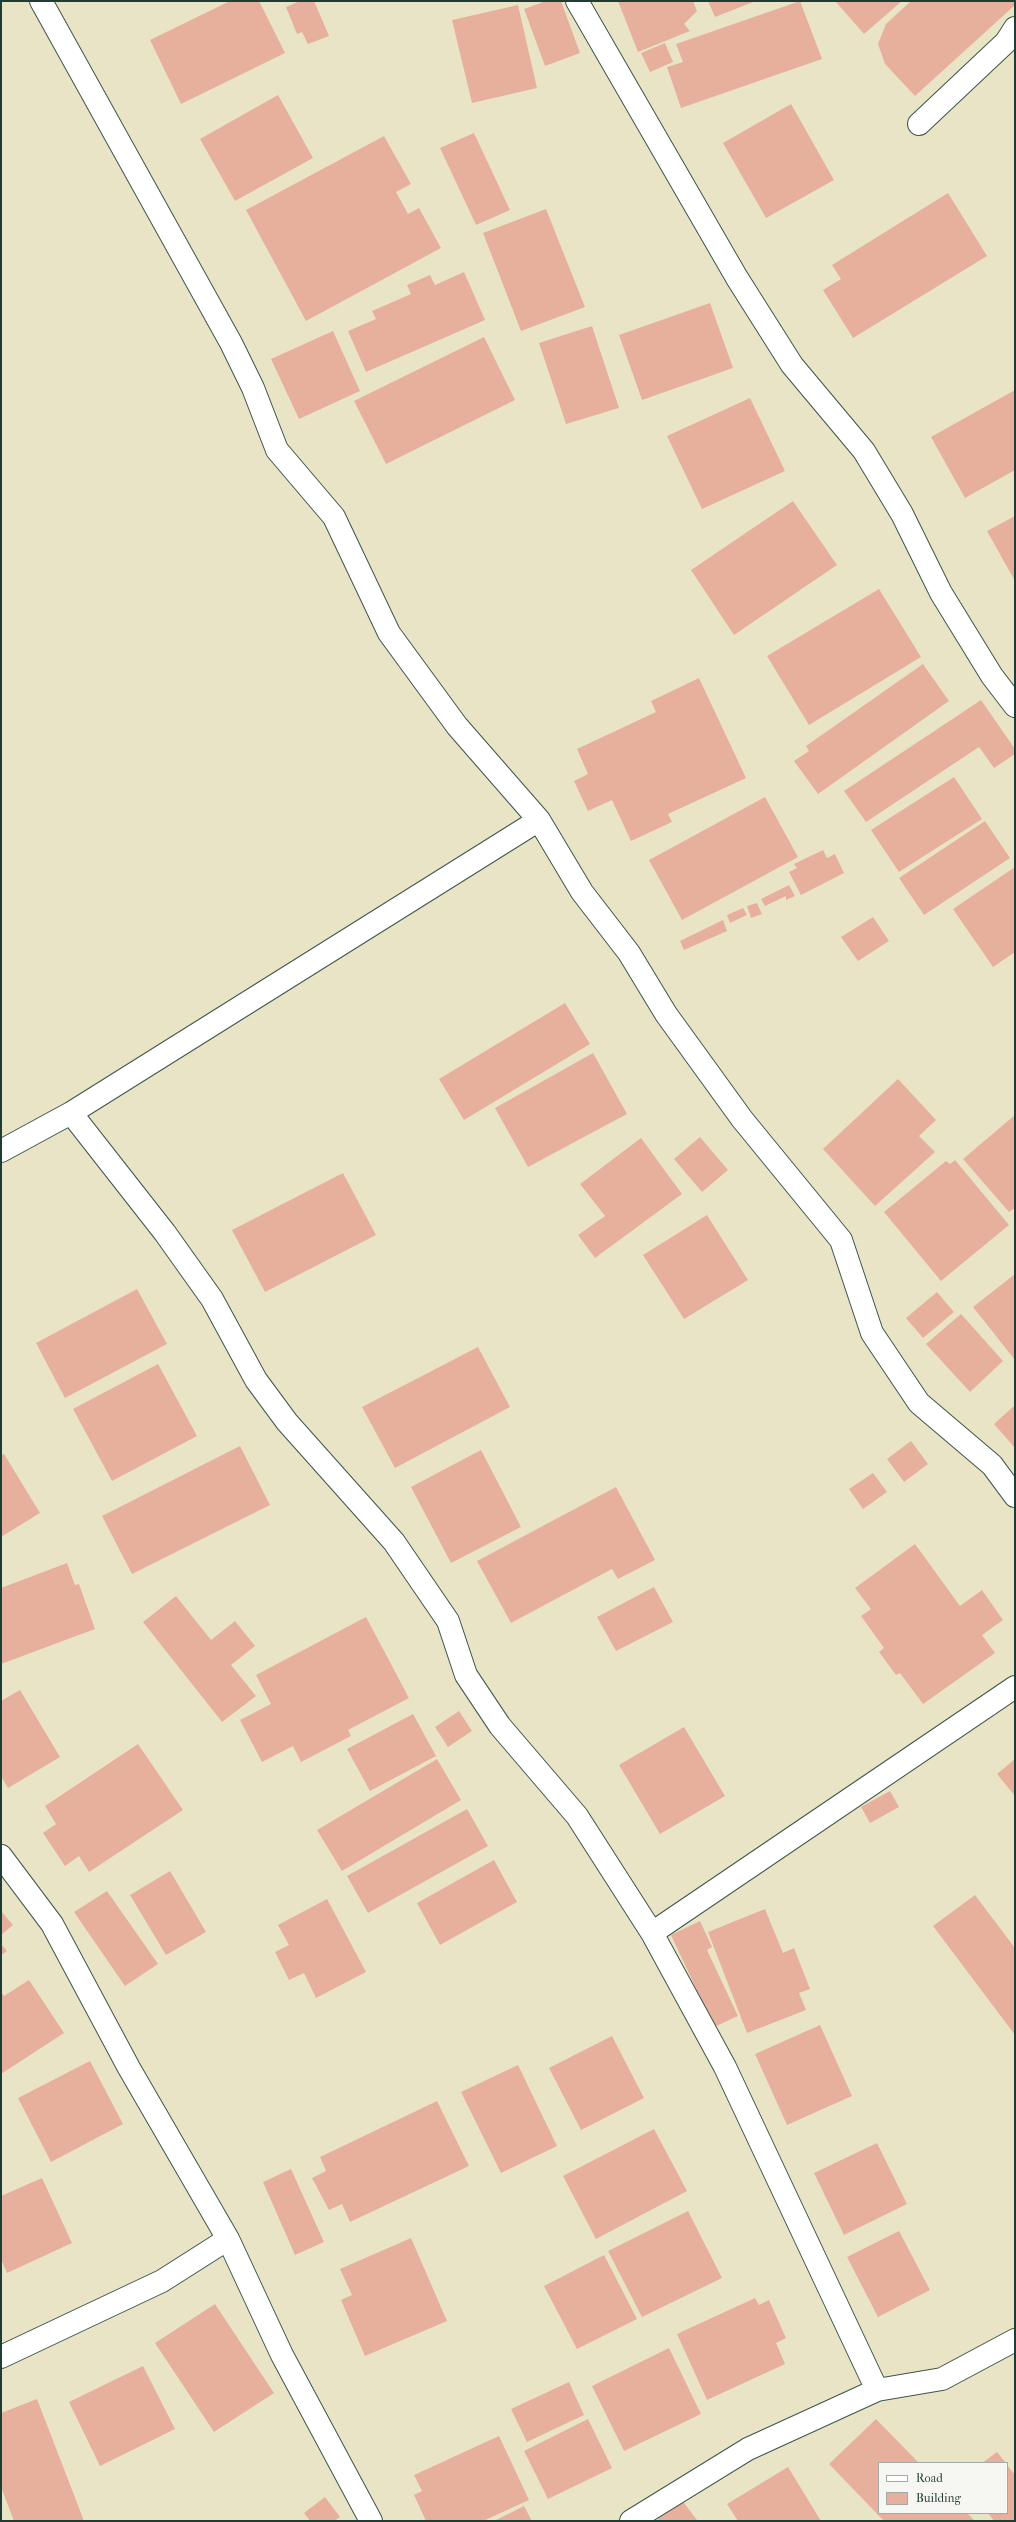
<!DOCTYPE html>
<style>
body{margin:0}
#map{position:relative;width:1016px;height:2522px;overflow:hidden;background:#eae4c7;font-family:"IM FELL French Canon",serif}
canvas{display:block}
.frame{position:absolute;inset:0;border:2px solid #1f3d34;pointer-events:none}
.legend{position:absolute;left:878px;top:2462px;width:130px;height:52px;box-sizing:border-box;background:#f6f6f2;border:1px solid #a0aca6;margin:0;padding:5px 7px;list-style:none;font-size:12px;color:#1f3d34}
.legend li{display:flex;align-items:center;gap:8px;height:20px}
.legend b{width:20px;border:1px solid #a0aca6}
</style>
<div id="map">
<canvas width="1016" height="2522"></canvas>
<div class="frame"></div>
<ul class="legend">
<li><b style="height:5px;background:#fff"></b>Road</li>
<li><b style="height:11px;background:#e7b09d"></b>Building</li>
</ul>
</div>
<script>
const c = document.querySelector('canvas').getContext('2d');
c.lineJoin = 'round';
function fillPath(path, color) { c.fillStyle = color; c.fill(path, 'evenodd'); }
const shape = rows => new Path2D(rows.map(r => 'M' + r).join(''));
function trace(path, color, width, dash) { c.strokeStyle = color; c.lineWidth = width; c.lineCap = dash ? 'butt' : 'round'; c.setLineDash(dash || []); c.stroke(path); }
fillPath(shape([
 [230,1,259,1,285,53,181,104,150,40],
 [300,1,314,1,329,36,308,44,302,32,297,34,286,7],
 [546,1,561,1,580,53,545,66,524,9],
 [618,1,693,1,697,11,684,24,690,31,638,52],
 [708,1,756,1,715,17],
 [800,1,822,59,681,108,667,67,683,62,676,44],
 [835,1,902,1,864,34],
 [911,1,1015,1,1015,5,915,96,885,64,878,44,886,24],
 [518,5,537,88,472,103,452,20],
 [665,43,673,62,650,72,641,53],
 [278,95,313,158,235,201,200,139],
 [791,104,834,180,766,218,723,143],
 [474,133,510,210,476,225,440,148],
 [384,136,411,184,396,192,408,214,419,208,441,248,306,321,246,210],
 [948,193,987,256,853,338,823,290,841,279,832,265],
 [546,209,585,307,521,331,483,233],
 [464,272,485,320,366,372,348,331,376,319,372,311,411,294,407,285,430,275,435,285],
 [710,303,733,368,642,400,619,335],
 [592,326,619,408,566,424,539,343],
 [333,331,360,391,299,419,271,359],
 [484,337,515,400,386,464,354,401],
 [1015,390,1015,470,965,498,931,437],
 [750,398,785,471,702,509,667,436],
 [793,501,837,565,734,635,691,570],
 [1015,516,1015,581,987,531],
 [879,589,921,657,809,725,767,656],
 [923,664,949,701,818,794,794,761,809,751,806,746],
 [699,678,746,778,668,814,672,822,631,841,612,800,588,811,574,781,588,774,577,749,656,712,651,701],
 [981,700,1015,749,1015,754,994,768,979,747,866,822,844,791],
 [954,777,982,819,899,872,871,830],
 [765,797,798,857,682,920,649,860],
 [985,821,1010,858,924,915,899,878],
 [823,850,827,858,835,854,844,873,801,895,789,872,797,868,794,864],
 [1015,867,1015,952,993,967,953,909],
 [789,885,795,896,786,900,786,896,765,906,761,899],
 [757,903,762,914,751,918,747,906],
 [743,908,747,915,730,923,727,915],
 [873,917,889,941,858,961,841,937],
 [723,920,727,931,684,950,680,941],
 [565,1003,590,1044,464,1120,439,1079],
 [593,1053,627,1114,528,1167,495,1108],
 [898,1079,936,1120,919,1136,935,1152,875,1206,823,1149],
 [1015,1115,1015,1208,1009,1212,963,1159],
 [700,1137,728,1170,702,1192,674,1159],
 [641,1138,682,1194,595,1258,578,1235,605,1216,580,1184],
 [955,1160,1009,1225,941,1281,884,1212,946,1161,950,1164],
 [343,1173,376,1235,265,1292,232,1230],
 [707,1215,748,1280,684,1319,643,1255],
 [1015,1274,1015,1360,973,1307],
 [137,1289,167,1344,65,1398,36,1343],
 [937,1292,954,1312,923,1338,906,1318],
 [961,1314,1003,1361,970,1392,926,1344],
 [478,1347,510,1407,395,1468,362,1407],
 [158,1364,197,1436,112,1481,73,1409],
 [1015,1405,1015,1448,994,1424],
 [911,1441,928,1464,904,1482,887,1459],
 [240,1446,270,1505,132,1574,102,1516],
 [481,1450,521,1527,451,1563,411,1487],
 [4,1454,40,1513,1,1537,1,1456],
 [873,1473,887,1492,863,1509,849,1489],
 [616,1487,655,1560,618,1579,612,1569,511,1623,477,1561],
 [915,1544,960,1606,982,1590,1003,1620,982,1635,995,1653,923,1704,900,1673,896,1675,879,1652,884,1648,861,1616,871,1609,855,1588],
 [67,1563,75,1585,79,1584,95,1629,1,1664,1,1588],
 [654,1587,673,1622,616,1651,597,1617],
 [176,1596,211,1640,235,1621,255,1646,231,1665,256,1696,222,1722,143,1622],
 [366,1617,409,1698,348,1730,351,1736,301,1762,293,1746,262,1762,240,1720,271,1704,256,1675],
 [20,1690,60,1757,8,1788,1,1776,1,1701],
 [459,1711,472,1731,448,1747,435,1727],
 [413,1714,436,1756,370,1791,347,1749],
 [684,1727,725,1796,660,1834,619,1765],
 [138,1744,183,1810,89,1872,79,1856,65,1866,43,1833,56,1824,45,1806],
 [437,1759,461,1800,342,1871,317,1830],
 [1015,1759,1015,1796,997,1774],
 [890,1791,899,1807,870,1823,861,1807],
 [467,1809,488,1846,368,1913,347,1876],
 [494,1860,517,1902,440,1945,417,1903],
 [170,1871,206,1932,166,1955,130,1895],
 [107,1891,158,1964,125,1986,74,1912],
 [975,1895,1015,1948,1015,2035,933,1926],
 [327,1899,366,1972,316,1998,304,1973,289,1980,275,1952,289,1945,278,1925],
 [765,1909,783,1953,794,1948,810,1989,799,1993,806,2010,747,2033,708,1932],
 [1,1911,13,1925,1,1935],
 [700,1921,712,1947,707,1950,738,2016,714,2027,671,1935],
 [1,1944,7,1951,1,1955],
 [29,1980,64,2033,1,2074,1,1992,4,1996],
 [820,2025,852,2096,787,2125,755,2054],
 [612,2036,644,2098,581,2130,549,2068],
 [90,2061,123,2124,51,2162,18,2098],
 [518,2065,557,2146,501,2173,461,2092],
 [437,2101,469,2166,350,2222,342,2204,329,2210,312,2178,326,2171,320,2157],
 [654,2129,687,2191,596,2239,563,2176],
 [877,2143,907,2204,844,2235,814,2173],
 [291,2169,324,2242,295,2255,263,2182],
 [42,2178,72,2243,7,2273,1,2259,1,2196],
 [688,2211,722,2278,642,2317,608,2251],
 [899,2231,930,2290,878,2317,847,2257],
 [411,2238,447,2321,365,2356,341,2300,352,2295,340,2269],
 [604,2255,637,2319,577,2349,544,2286],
 [755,2298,759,2305,769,2300,786,2338,776,2343,785,2364,707,2400,677,2334],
 [215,2304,274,2393,214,2432,155,2343],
 [669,2348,701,2414,624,2451,592,2386],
 [143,2366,175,2429,100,2466,69,2402],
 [569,2382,584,2415,527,2442,511,2409],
 [37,2399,84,2521,14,2521,1,2487,1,2413],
 [588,2419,612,2468,548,2499,524,2451],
 [876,2419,919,2463,879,2463,879,2513,967,2513,975,2521,884,2521,829,2464],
 [499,2436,529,2500,483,2521,426,2521,414,2495,422,2491,414,2475],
 [997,2452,1006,2463,982,2463],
 [1007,2465,1015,2475,1015,2520,994,2521,988,2513,1007,2513],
 [788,2467,821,2521,738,2521,727,2504],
 [325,2497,340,2517,334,2521,310,2521,304,2513],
 [681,2499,697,2520,660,2521,656,2517],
 [524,2506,532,2521,494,2521]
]), '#e7b09d');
const minor = shape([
 [41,1,231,343,253,388,277,450,334,517,389,633,457,726,539,820,582,892,629,953,666,1014,742,1119,841,1240,872,1333,919,1403,992,1465,1015,1496],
 [577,1,737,278,792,365,864,451,902,514,941,593,992,676,1015,706],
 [919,124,1006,42,1015,28],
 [71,1113,165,1233,212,1299,256,1380,287,1422,394,1542,448,1621,466,1675,500,1726,577,1816,652,1933,725,2067,877,2390],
 [1,1151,71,1113,539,820],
 [1,1856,52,1924,129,2068,228,2239,282,2355,371,2521],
 [652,1933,1015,1687],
 [1,2357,162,2281,228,2239],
 [631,2521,748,2449,877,2390,942,2379,1015,2340]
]);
trace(minor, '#3d564a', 24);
trace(minor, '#fff', 22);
</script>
